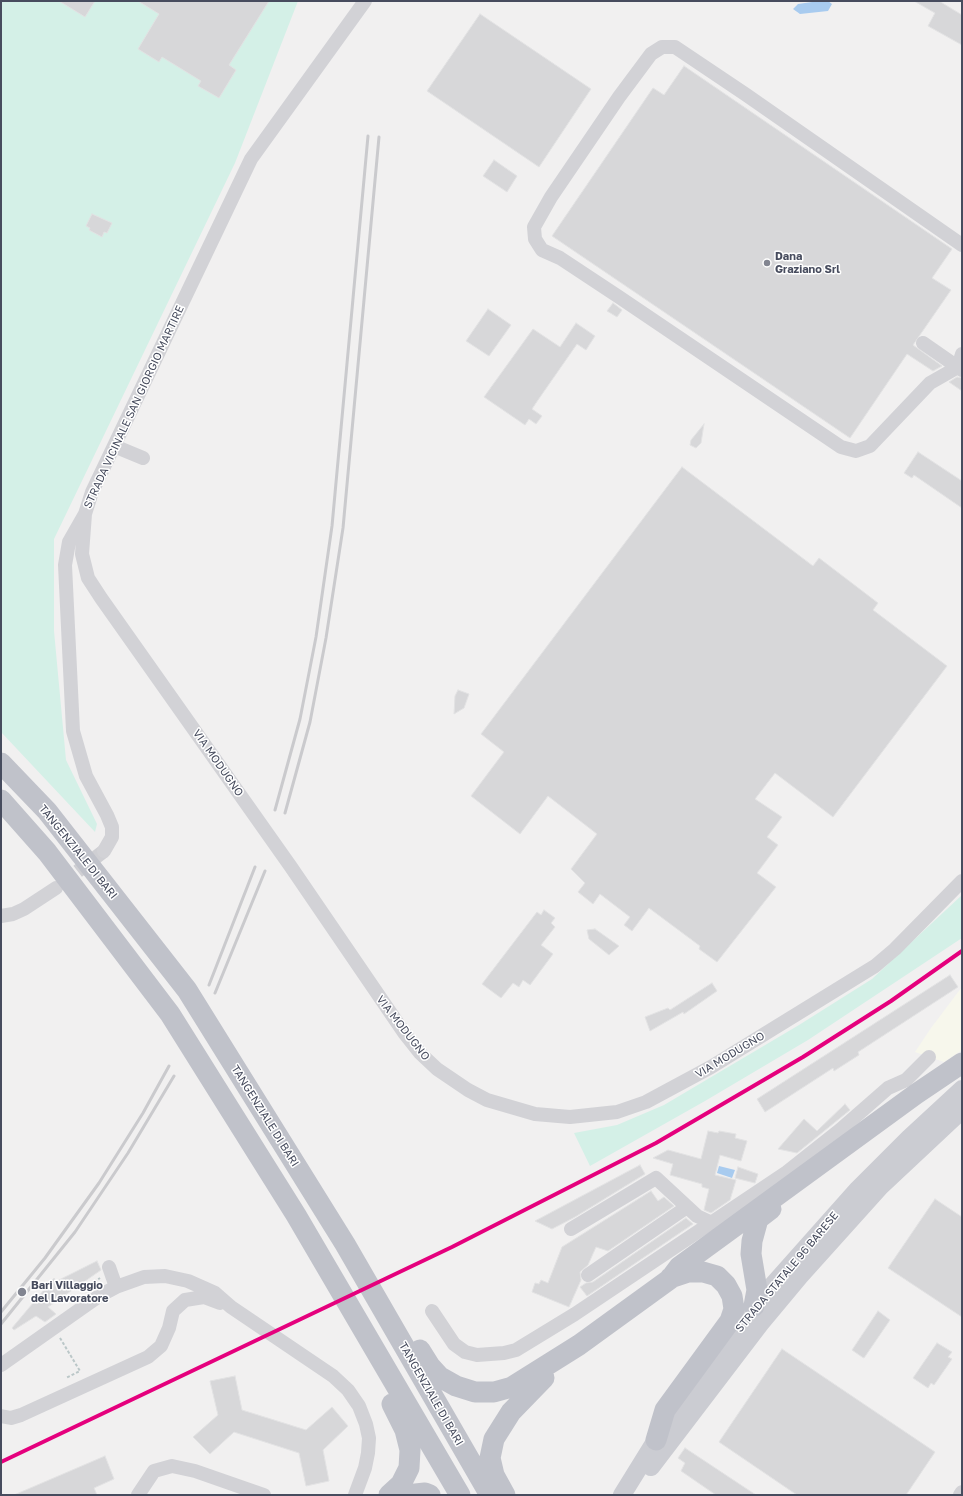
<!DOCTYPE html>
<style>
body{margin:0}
#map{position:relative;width:963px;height:1496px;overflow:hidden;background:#f1f0f0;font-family:"Golos Text",sans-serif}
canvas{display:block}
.frame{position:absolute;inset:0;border:2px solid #474c5e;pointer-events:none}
</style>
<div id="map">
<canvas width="963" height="1496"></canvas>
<div class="frame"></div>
</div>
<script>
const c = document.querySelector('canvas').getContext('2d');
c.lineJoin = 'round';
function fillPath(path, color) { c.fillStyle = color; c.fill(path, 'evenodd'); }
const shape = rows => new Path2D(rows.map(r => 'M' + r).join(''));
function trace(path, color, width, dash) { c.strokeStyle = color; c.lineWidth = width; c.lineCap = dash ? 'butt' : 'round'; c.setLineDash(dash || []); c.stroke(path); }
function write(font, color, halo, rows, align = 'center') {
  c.font = font + ' "Golos Text",sans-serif'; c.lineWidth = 3; c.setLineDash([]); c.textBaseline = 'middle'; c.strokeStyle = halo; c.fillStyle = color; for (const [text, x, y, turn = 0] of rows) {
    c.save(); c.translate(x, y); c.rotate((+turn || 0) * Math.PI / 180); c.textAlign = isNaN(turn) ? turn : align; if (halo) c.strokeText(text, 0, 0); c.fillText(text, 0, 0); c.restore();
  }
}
fillPath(shape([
 [962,987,962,1050,944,1062,915,1052,931,1028]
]), '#f7f7ec');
fillPath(shape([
 [1,1,298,1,235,163,54,539,54,631,66,760,97,824,95,832,1,732],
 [962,895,962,938,808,1040,705,1101,590,1166,574,1133,617,1125,664,1105,799,1025,872,979]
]), '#d4f0e7');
fillPath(shape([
 [819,1,828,1,832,4,828,11,800,14,793,9,798,4],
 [719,1166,735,1170,732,1178,717,1173]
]), '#a8cbef');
const building = shape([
 [59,1,95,1,85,17,59,1],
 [138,1,269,1,229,65,236,70,219,98,198,86,201,81,162,57,159,62,138,49,159,14,138,1],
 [914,1,939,1,962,15,962,45,928,26,935,13,914,1],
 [480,14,591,89,539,167,427,91,480,14],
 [684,66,952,249,932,278,951,290,913,345,942,366,933,371,907,354,850,438,552,236,653,88,664,95,684,66],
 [494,160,517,176,507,192,483,176,494,160],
 [92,214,112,223,107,233,104,232,102,237,89,230,90,228,86,226,92,214],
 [613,303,622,310,617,317,607,311,613,303],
 [488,309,511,325,489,356,466,341,488,309],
 [576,323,595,336,586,350,577,344,538,400,532,409,542,416,536,424,529,419,525,425,484,397,533,329,560,347,576,323],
 [957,377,962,378,962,391,949,382,957,377],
 [704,424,701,443,696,448,690,445,691,440,704,424],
 [918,452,962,481,962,508,914,475,912,478,904,473,918,452],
 [682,467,813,566,819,558,878,603,873,610,947,666,833,817,775,773,755,799,782,817,767,837,778,845,757,873,776,887,717,962,699,949,700,946,649,908,632,931,624,925,630,917,600,894,593,904,578,892,585,883,571,869,597,834,548,796,520,834,471,796,504,752,481,734,682,467],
 [458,690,469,694,464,708,454,714,455,696,458,690],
 [544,910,555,918,551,923,555,927,541,945,553,954,530,985,523,980,519,987,513,983,501,998,482,984,537,912,541,915,544,910],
 [595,929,619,946,609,955,589,939,587,930,595,929],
 [950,975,958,987,858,1052,859,1055,834,1071,833,1068,765,1112,757,1099,950,975],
 [712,983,717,991,684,1014,683,1012,650,1031,645,1017,668,1008,670,1010,712,983],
 [845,1104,850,1110,797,1153,778,1149,804,1119,817,1131,845,1104],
 [708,1131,718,1133,719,1131,736,1134,735,1138,747,1141,741,1161,720,1155,715,1175,736,1180,730,1200,711,1213,704,1210,709,1189,702,1187,702,1184,670,1175,673,1164,653,1158,668,1150,701,1159,708,1131],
 [640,1165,645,1174,575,1217,552,1229,535,1221,640,1165],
 [738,1167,758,1174,755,1183,735,1178,738,1167],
 [651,1191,658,1201,664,1197,674,1206,608,1251,596,1247,588,1265,580,1272,581,1280,569,1307,532,1292,535,1283,539,1284,541,1280,548,1283,562,1247,651,1191],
 [935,1199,962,1217,962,1317,888,1268,935,1199],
 [686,1218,693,1224,587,1296,580,1287,586,1283,593,1282,686,1218],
 [97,1261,101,1270,48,1307,56,1314,45,1322,36,1316,14,1330,12,1328,54,1278,57,1281,97,1261],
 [878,1311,890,1320,864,1358,862,1357,852,1350,878,1311],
 [937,1343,952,1352,948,1357,952,1359,934,1385,931,1383,928,1388,913,1378,937,1343],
 [782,1349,935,1452,906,1495,797,1495,719,1442,782,1349],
 [235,1376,242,1410,306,1430,332,1407,348,1426,323,1450,329,1481,306,1486,299,1453,234,1432,210,1454,193,1437,218,1415,210,1381,235,1376],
 [685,1448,756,1495,716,1495,681,1471,685,1463,678,1458,685,1448],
 [105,1456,114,1479,94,1488,97,1495,14,1495,105,1456]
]);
fillPath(building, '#d7d7d9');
trace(building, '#e2e2e3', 1);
trace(shape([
 [61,884,104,851]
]), '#cfcfd3', 14, [14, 7]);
trace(shape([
 [90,1285,100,1278],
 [60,1338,80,1371,66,1378]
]), '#bbc7c8', 2, [3, 2]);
trace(shape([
 [962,245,745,94,675,47,662,47,651,54,619,97,551,197,534,227,535,239,542,250,560,258,619,297,841,447,856,451,870,446,930,383,958,367,962,354],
 [923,343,962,370],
 [114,446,143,458],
 [85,514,82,554,88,578,101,598,291,867,405,1034,420,1053,437,1069,468,1090,487,1100,535,1114,570,1117,617,1112,646,1102,711,1067,875,966,895,949,962,881],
 [104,851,112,837,112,827,107,815,86,776,73,731,65,565,69,542,85,514,92,492,251,159,365,1],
 [1,916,13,914,24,909,56,888],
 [571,1229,656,1178,697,1216,712,1223],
 [109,1267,116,1287],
 [588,1275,687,1207],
 [432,1311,454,1344,465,1352,477,1355,504,1353,516,1350,575,1314,787,1172,840,1130,888,1088,906,1080,929,1057],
 [1,1365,99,1296,116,1287,144,1277,165,1276,188,1281,215,1293,231,1307,333,1376,348,1390,359,1406,366,1424,369,1438,368,1453,365,1468,355,1495],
 [1,1416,11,1418,21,1415,148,1357,161,1346,169,1328,173,1311,185,1300,204,1297,220,1303],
 [138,1495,154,1471,172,1466,195,1471,264,1495],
 [960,1495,962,1492]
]), '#d2d2d6', 14);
trace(shape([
 [651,1467,760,1324,800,1276,880,1187,962,1110],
 [622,1495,656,1440,754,1306,858,1189,909,1138,962,1089]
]), '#cbccd2', 18);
trace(shape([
 [1,763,47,811,187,990,345,1244,490,1495],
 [1,800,47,852,170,1014,296,1215,460,1495],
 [754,1306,757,1290,751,1254,752,1241,758,1219,771,1209],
 [420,1350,430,1366,440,1377,456,1386,475,1392,494,1392,512,1387,579,1345,670,1279,679,1267,916,1094,962,1063],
 [656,1440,665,1410,730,1321,734,1309,732,1296,726,1285,717,1276,703,1272,688,1272,670,1278],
 [389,1495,401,1484,409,1468,410,1450,405,1430,392,1404],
 [406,1495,425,1493,430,1495],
 [505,1495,494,1475,490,1458,494,1439,511,1412,544,1378]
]), '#c0c2ca', 21);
trace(shape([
 [275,810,300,719,316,637,332,526,368,136],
 [285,813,310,722,326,638,343,528,379,137],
 [209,985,255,867],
 [215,993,265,871],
 [1,1312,45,1258,99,1183,143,1113,169,1066],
 [1,1324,75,1232,128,1153,174,1076]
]), '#cacacd', 3);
trace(shape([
 [1,1462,452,1247,656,1143,803,1057,891,1001,962,951]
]), '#e5007d', 4);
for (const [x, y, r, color] of [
 [767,263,4,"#828591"],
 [22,1292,5,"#828591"]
]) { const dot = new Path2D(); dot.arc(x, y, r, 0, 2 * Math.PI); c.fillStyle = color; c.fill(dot); trace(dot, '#fff', 1.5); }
write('bold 11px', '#474c5e', '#fff', [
 ["Dana",775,257],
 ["Graziano Srl",775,270],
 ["Bari Villaggio",31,1286],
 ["del Lavoratore",31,1299]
], 'left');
write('11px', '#474c5e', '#fff', [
 ["STRADA VICINALE SAN GIORGIO MARTIRE",134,407,-65],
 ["VIA MODUGNO",218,763,55],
 ["TANGENZIALE DI BARI",78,852,51],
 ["VIA MODUGNO",403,1028,52],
 ["VIA MODUGNO",730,1055,-31],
 ["TANGENZIALE DI BARI",265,1116,58],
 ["STRADA STATALE 96 BARESE",787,1272,-50],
 ["TANGENZIALE DI BARI",431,1394,60]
]);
</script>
